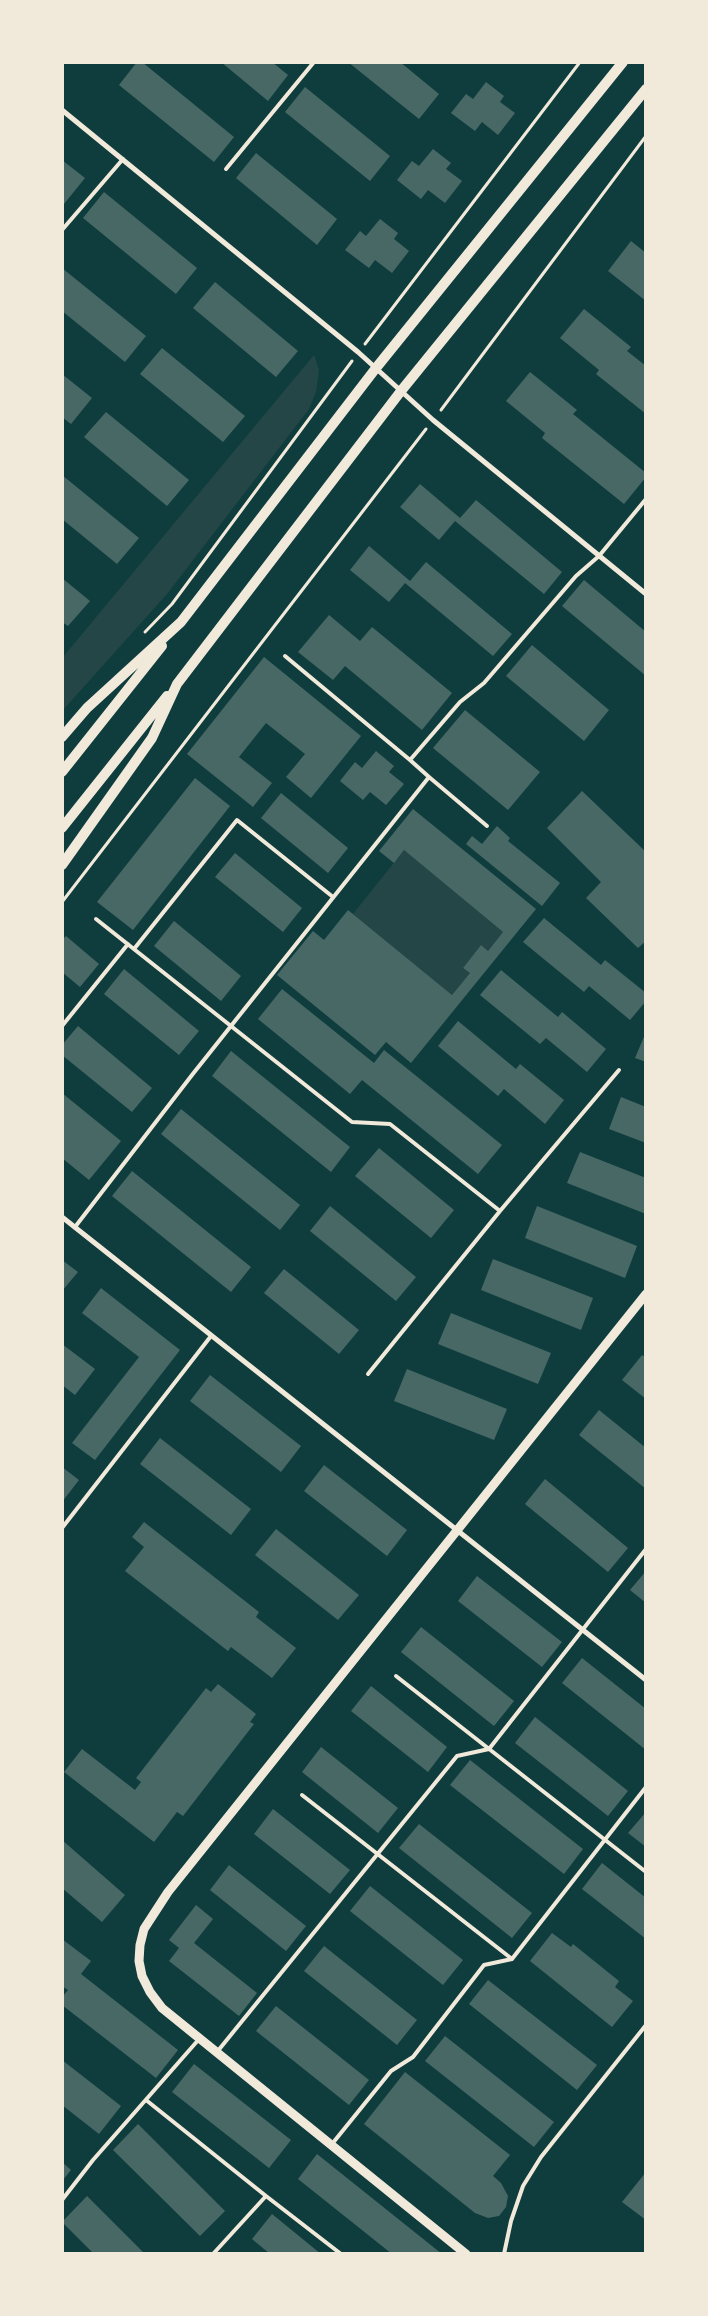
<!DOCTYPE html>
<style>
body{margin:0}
#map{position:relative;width:708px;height:2316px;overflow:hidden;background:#0f3d3e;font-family:Arial,sans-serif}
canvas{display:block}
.frame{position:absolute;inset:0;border:64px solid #f1e9da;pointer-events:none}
</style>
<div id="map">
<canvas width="708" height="2316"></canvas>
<div class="frame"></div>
</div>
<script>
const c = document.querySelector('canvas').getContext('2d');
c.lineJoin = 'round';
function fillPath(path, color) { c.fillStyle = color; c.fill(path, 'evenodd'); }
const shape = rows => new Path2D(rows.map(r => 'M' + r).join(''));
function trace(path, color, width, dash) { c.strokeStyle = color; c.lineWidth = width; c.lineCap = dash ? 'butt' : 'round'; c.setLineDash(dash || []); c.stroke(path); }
fillPath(shape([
 [314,355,319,370,316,392,309,409,167,594,63,710,63,657],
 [404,850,503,932,488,951,481,945,463,968,470,973,452,995,353,914]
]), '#244646');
fillPath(shape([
 [137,62,142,62,234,137,214,162,119,85],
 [221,62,272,62,288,75,268,101],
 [348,62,400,62,439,94,419,119],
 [486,82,504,96,500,102,515,113,498,135,482,122,475,131,451,113,466,94,473,99],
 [305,87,390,156,370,181,285,112],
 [433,149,451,163,446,169,462,181,445,203,428,190,421,199,397,180,412,161,419,166],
 [256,153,337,219,317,245,236,178],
 [62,160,85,178,64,204,62,203],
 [104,192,197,268,176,294,83,218],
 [380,219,398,233,394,239,409,251,392,273,375,260,369,268,345,250,360,231,366,236],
 [631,241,646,253,646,301,608,271],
 [62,268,146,336,125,362,62,311],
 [215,282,298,351,276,377,193,308],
 [584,309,631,347,627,351,646,366,646,414,596,374,599,370,560,338],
 [162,348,245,416,223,442,140,374],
 [530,372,577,410,573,414,646,473,646,477,624,504,542,438,545,433,506,401],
 [62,374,92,398,71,424,62,417],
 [106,412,189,480,167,506,84,437],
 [62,475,139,538,117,564,62,519],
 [420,484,460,518,476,500,562,572,544,594,455,521,439,540,400,507],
 [369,546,410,581,426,562,512,634,493,656,405,583,389,602,350,570],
 [62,578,90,601,68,626,62,622],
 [584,580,646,632,646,676,562,606],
 [329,615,360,641,372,627,452,693,422,730,345,666,333,680,298,652],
 [532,645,609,710,584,741,506,676],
 [264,657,361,736,311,798,286,777,305,754,266,723,239,757,272,783,253,807,187,754],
 [465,710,540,772,508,810,433,748],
 [376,751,394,766,389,772,404,784,386,805,370,792,363,800,340,781,355,762,362,768],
 [195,778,230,806,133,930,97,902],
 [582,791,646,852,646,941,638,948,586,898,601,882,547,828],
 [281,793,348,848,328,873,261,818],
 [413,809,536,909,411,1063,386,1042,375,1055,277,975,313,931,324,940,348,910,452,995,470,973,463,968,481,945,488,951,503,932,404,850,394,863,379,851],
 [497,826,510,838,508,841,560,883,542,906,466,844,472,836,482,844],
 [235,853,302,908,283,932,215,877],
 [544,918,601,965,605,960,646,993,646,1001,630,1020,589,986,584,992,523,942],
 [174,921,241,976,221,1001,154,946],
 [66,936,99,964,80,987,62,972,62,940],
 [124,969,199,1031,179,1055,104,994],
 [501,970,558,1017,562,1012,606,1049,587,1072,546,1038,540,1044,480,995],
 [282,989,374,1063,384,1050,502,1145,478,1174,362,1080,350,1094,258,1019],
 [458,1021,516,1069,520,1064,564,1100,545,1124,504,1089,498,1096,438,1046],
 [78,1026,152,1088,132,1112,62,1055,62,1045],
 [646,1032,646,1062,635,1058],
 [231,1051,350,1147,331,1172,212,1076],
 [62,1093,121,1141,89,1180,62,1158],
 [621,1097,646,1107,646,1143,609,1129],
 [181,1109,300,1205,280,1230,161,1134],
 [379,1148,454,1210,431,1238,355,1176],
 [580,1152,646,1178,646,1214,567,1183],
 [132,1171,251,1267,231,1292,112,1196],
 [330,1206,416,1277,396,1301,310,1231],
 [537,1206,637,1246,625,1278,525,1238],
 [493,1259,593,1298,581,1330,481,1290],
 [62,1260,78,1272,62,1291],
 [284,1269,359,1330,339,1354,264,1293],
 [101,1288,180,1350,95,1460,72,1443,139,1357,82,1313],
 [451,1313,551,1353,538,1384,438,1344],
 [62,1344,95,1369,75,1395,62,1385],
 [642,1355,646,1358,646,1399,622,1380],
 [407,1369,507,1409,494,1440,394,1401],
 [210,1375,301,1446,281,1472,190,1401],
 [599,1410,646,1448,646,1489,579,1435],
 [160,1438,251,1509,231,1535,140,1464],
 [324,1465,407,1530,387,1556,304,1491],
 [62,1467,79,1480,62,1502],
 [545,1479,628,1548,608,1572,525,1504],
 [144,1522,259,1612,256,1617,296,1648,272,1678,231,1647,228,1651,125,1571,144,1547,132,1537],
 [276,1529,359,1595,338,1620,255,1555],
 [646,1571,646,1603,630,1590],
 [477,1576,562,1642,542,1667,458,1601],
 [421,1627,514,1701,494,1726,401,1652],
 [582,1658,646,1709,646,1750,562,1683],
 [218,1684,256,1714,250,1722,254,1724,183,1816,177,1812,154,1842,64,1772,82,1749,135,1790,141,1782,136,1778,206,1688,211,1692],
 [371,1686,447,1747,428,1772,351,1711],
 [535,1717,628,1791,608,1816,515,1743],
 [321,1747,398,1808,378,1833,302,1772],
 [470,1760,583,1849,564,1874,450,1785],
 [273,1809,350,1870,330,1894,254,1834],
 [646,1812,646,1847,628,1833],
 [419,1824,532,1913,512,1938,399,1848],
 [62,1840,125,1895,102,1922,62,1888],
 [602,1863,646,1898,646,1939,582,1889],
 [229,1865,306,1926,286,1951,210,1890],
 [370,1886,463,1960,443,1985,350,1911],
 [196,1905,213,1919,194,1943,257,1993,239,2016,169,1961,179,1948,169,1940],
 [552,1933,571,1947,573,1944,619,1981,615,1987,633,2001,612,2027,530,1961],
 [62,1939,91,1961,81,1974,178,2050,156,2078,62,2005,62,1997,68,1990,62,1986],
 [324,1946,417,2020,397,2045,304,1971],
 [488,1980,597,2065,577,2090,469,2004],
 [276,2006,369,2080,349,2105,256,2031],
 [445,2036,554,2122,534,2147,425,2061],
 [62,2060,121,2106,99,2134,62,2105],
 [194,2064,291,2140,269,2168,172,2092],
 [405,2072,510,2155,493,2176,501,2183,508,2196,506,2207,499,2216,488,2218,475,2213,364,2124],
 [138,2124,225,2211,200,2236,113,2150],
 [317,2154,442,2254,392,2254,298,2179],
 [62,2162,71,2170,62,2181],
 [646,2172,646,2220,622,2202],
 [87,2196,145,2254,94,2254,62,2222],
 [272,2214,321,2254,270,2254,252,2239]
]), '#486865');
trace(shape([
 [365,344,580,62],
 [441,410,646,136],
 [145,632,172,604,352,361],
 [62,902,426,429]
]), '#f1e9da', 3);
trace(shape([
 [226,169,314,62],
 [62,230,123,159],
 [285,656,410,760,460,702,484,683,576,576,599,556,646,499],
 [429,777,487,826],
 [96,919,352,1122,390,1124,500,1211,368,1374],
 [134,949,237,820,333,897],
 [62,1026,128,944],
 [500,1211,619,1070],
 [75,1227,192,1075,429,777,410,760],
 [62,1528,211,1336],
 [396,1676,646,1872],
 [302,1795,512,1959],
 [217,2052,457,1756,489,1749,646,1549],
 [146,2100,266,2196,213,2254],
 [332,2144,391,2071,413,2057,484,1965,512,1959,646,1787],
 [266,2196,341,2254],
 [62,2200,93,2160,200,2038],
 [504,2254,511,2221,523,2186,541,2157,646,2025]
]), '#f1e9da', 4);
trace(shape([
 [62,110,358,352,433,420,646,594],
 [62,1217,646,1680]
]), '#f1e9da', 5);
trace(shape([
 [466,2254,162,2008,150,1992,142,1976,139,1961,140,1945,144,1929,168,1892,646,1294]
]), '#f1e9da', 9);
trace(shape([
 [62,737,87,708,181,622,376,368,623,62],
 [62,772,162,646],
 [62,828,167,696],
 [62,865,152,738,177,684,401,391,646,89]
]), '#f1e9da', 10);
</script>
